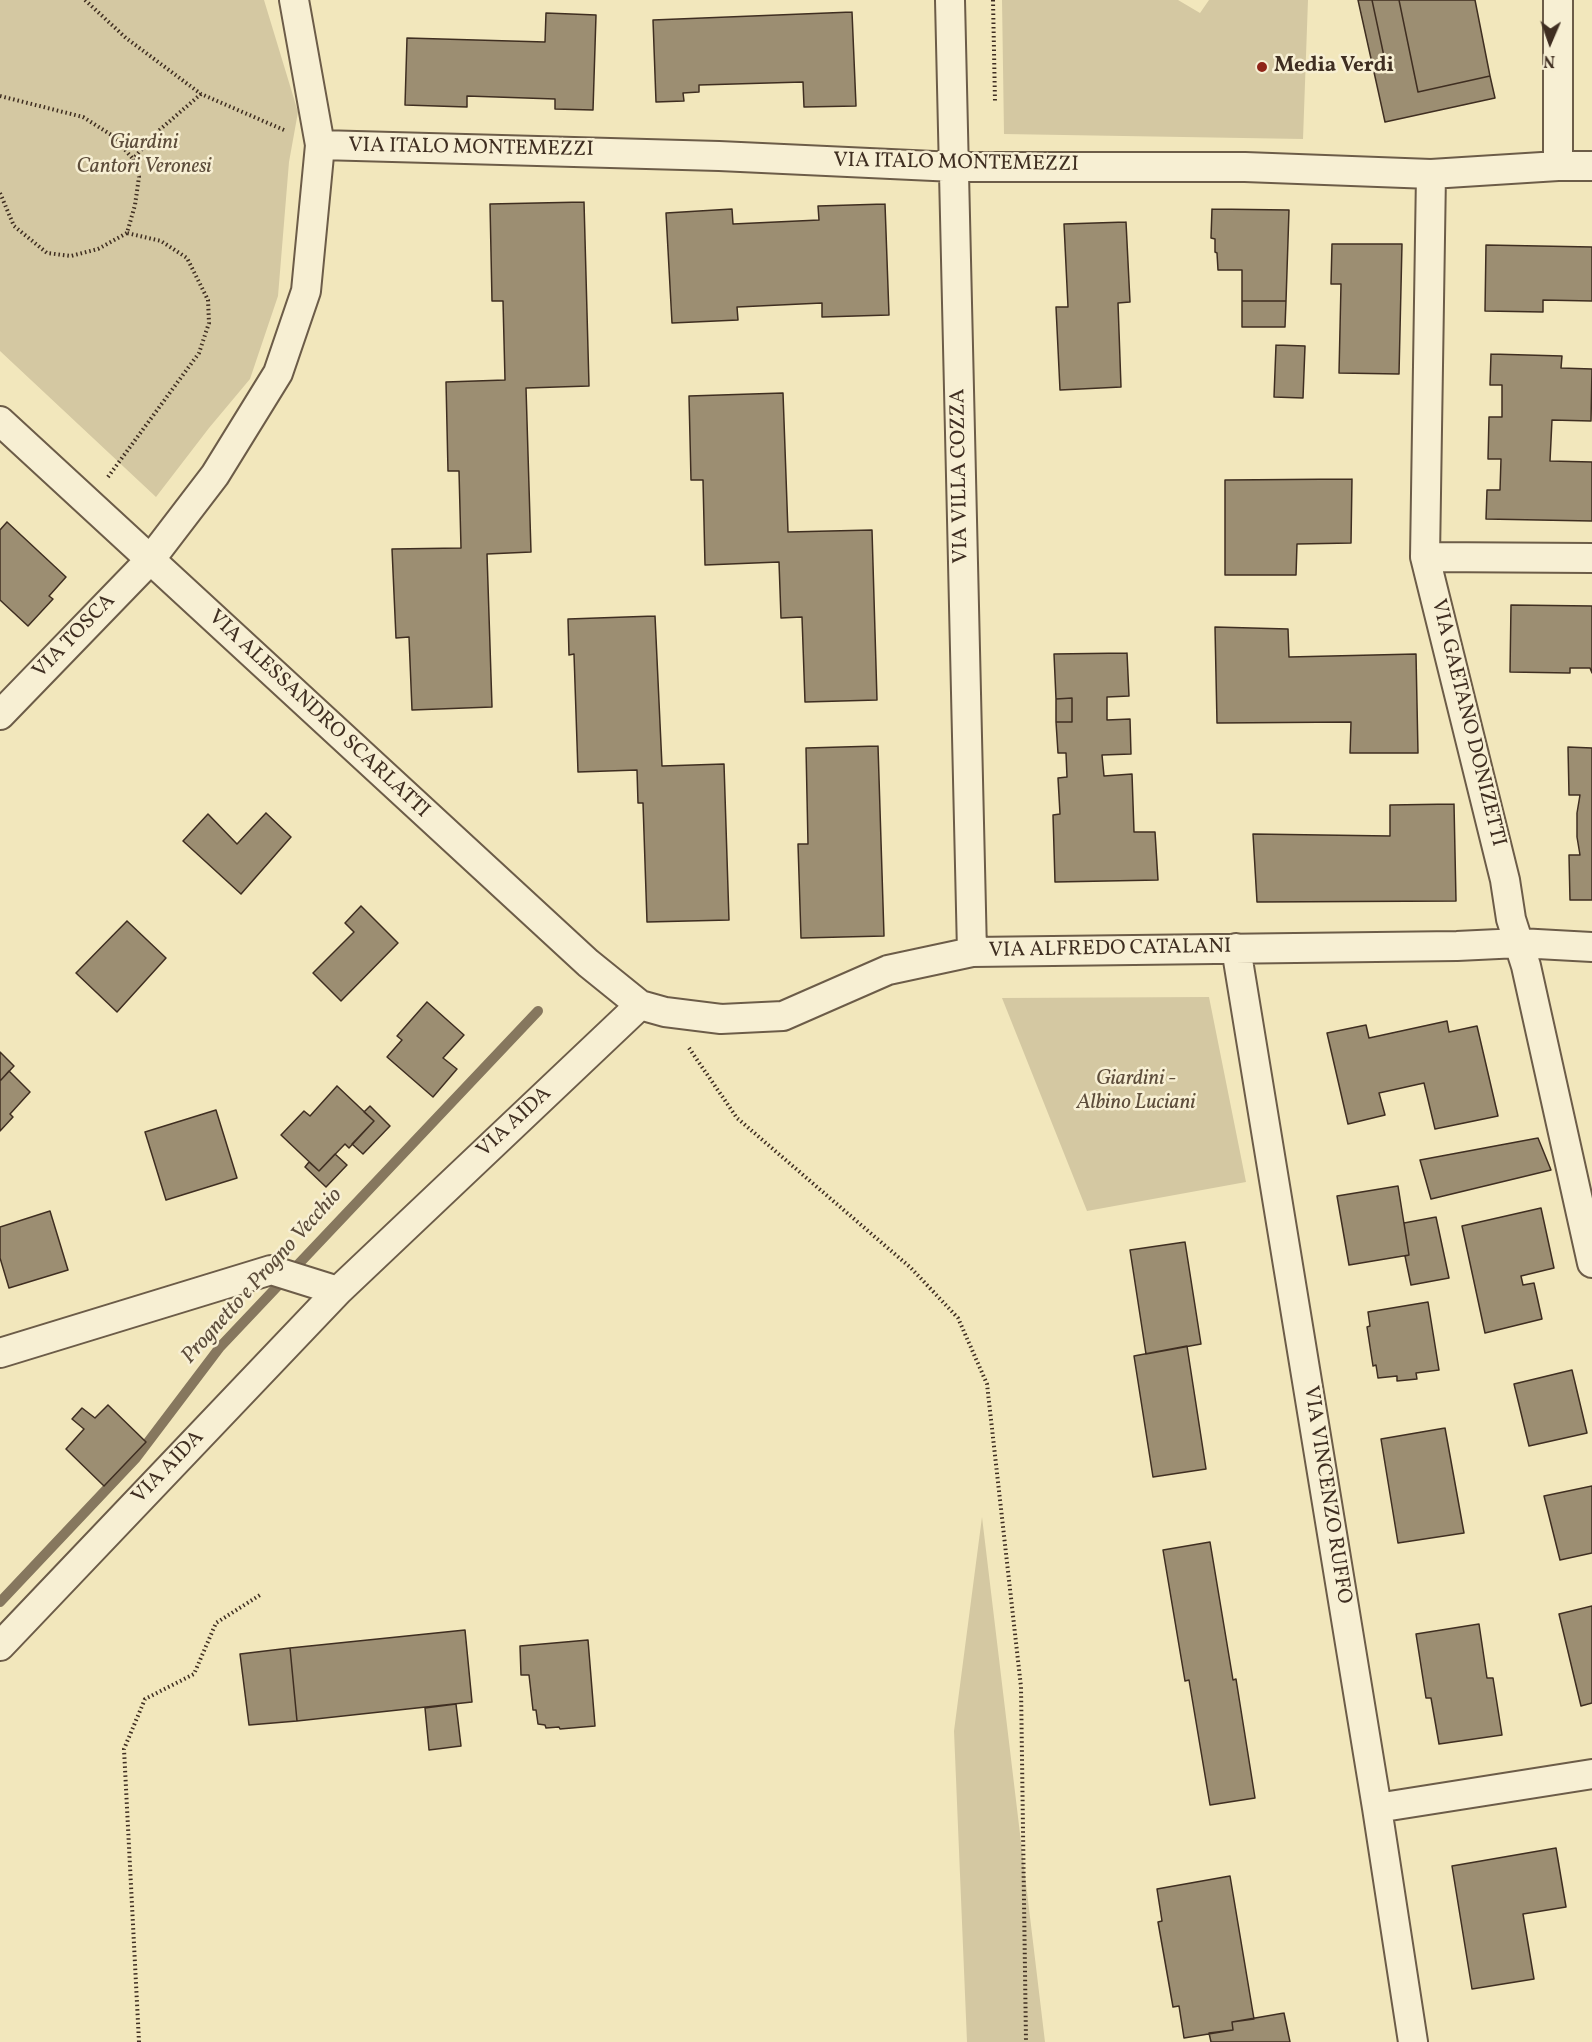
<!DOCTYPE html>
<style>
body{margin:0}
#map{position:relative;width:1592px;height:2042px;overflow:hidden;background:#f2e7bc;font-family:Vollkorn,serif}
canvas{display:block}
.north{position:absolute;left:1520px;top:12px;width:60px;height:60px;-webkit-text-stroke:4px #f7efd3;paint-order:stroke;rotate:182deg;font-size:16px;font-weight:700;line-height:24px;text-align:center;color:#3f2e21}
.north::after{content:'';display:block;margin:auto;width:21px;height:27px;background:#3f2e21;clip-path:polygon(50% 0,100% 100%,50% 72%,0 100%)}
</style>
<div id="map">
<canvas width="1592" height="2042"></canvas>
<div class="north">N</div>
</div>
<script>
const c = document.querySelector('canvas').getContext('2d');
c.lineJoin = 'round';
function fillPath(path, color) { c.fillStyle = color; c.fill(path, 'evenodd'); }
const shape = rows => new Path2D(rows.map(r => 'M' + r).join(''));
function trace(path, color, width, dash) { c.strokeStyle = color; c.lineWidth = width; c.lineCap = dash ? 'butt' : 'round'; c.setLineDash(dash || []); c.stroke(path); }
function write(font, color, halo, rows, align = 'center') {
  c.font = font + ' Vollkorn,serif'; c.lineWidth = 5; c.setLineDash([]); c.textBaseline = 'middle'; c.strokeStyle = halo; c.fillStyle = color; for (const [text, x, y, turn = 0] of rows) {
    c.save(); c.translate(x, y); c.rotate((+turn || 0) * Math.PI / 180); c.textAlign = isNaN(turn) ? turn : align; if (halo) c.strokeText(text, 0, 0); c.fillText(text, 0, 0); c.restore();
  }
}
fillPath(shape([
 [0,0,264,0,298,112,289,162,278,296,250,379,209,428,156,497,0,351],
 [1002,0,1178,0,1200,13,1209,0,1308,0,1303,139,1004,134],
 [1209,997,1246,1182,1087,1211,1002,998],
 [982,1517,1045,2042,967,2042,954,1731]
]), '#d4c8a2');
trace(shape([
 [0,1602,136,1458,220,1347,538,1011]
]), '#86775e', 10);
const building = shape([
 [1358,0,1372,0,1385,61,1372,63,1358,0],
 [1372,0,1399,0,1418,92,1490,76,1495,98,1385,122,1372,63,1385,61,1372,0],
 [1399,0,1475,0,1490,76,1418,92,1399,0],
 [852,12,856,106,804,107,803,82,699,85,699,92,683,93,684,101,656,102,653,20,852,12],
 [546,13,596,15,593,110,555,109,555,99,467,96,467,107,405,105,407,38,545,42,546,13],
 [584,202,589,386,526,388,531,552,487,554,492,707,412,710,409,637,396,638,392,549,461,548,459,471,448,471,446,382,505,380,503,301,492,301,490,204,584,202],
 [885,204,889,315,822,317,822,303,737,307,738,320,672,323,666,213,732,209,733,224,819,220,818,206,885,204],
 [1212,209,1289,210,1286,301,1242,301,1242,270,1218,270,1217,253,1215,252,1215,239,1211,238,1212,209],
 [1126,222,1130,302,1118,303,1121,387,1060,390,1056,307,1068,307,1064,224,1126,222],
 [1332,244,1402,244,1399,374,1339,373,1341,284,1331,284,1332,244],
 [1486,245,1592,247,1592,301,1543,300,1543,312,1485,311,1486,245],
 [1242,301,1286,301,1285,327,1242,327,1242,301],
 [1276,345,1305,346,1303,398,1274,397,1276,345],
 [1491,354,1562,356,1561,368,1592,369,1591,421,1552,420,1550,461,1592,462,1592,521,1486,519,1487,490,1500,490,1501,459,1488,459,1489,417,1502,417,1502,385,1490,385,1491,354],
 [783,393,788,532,872,530,877,700,805,702,802,617,781,618,779,562,705,565,703,480,691,480,689,396,783,393],
 [1352,479,1351,543,1297,544,1296,575,1225,575,1225,480,1352,479],
 [7,522,66,577,49,596,53,599,28,626,0,600,0,530,7,522],
 [1511,605,1592,606,1592,673,1590,668,1570,668,1570,673,1510,672,1511,605],
 [655,616,662,766,724,764,729,920,647,922,643,803,638,803,637,770,578,772,574,654,569,655,568,619,655,616],
 [1215,627,1288,629,1289,657,1416,654,1418,753,1350,753,1351,722,1217,723,1215,627],
 [1127,653,1129,696,1107,697,1107,720,1130,719,1131,754,1102,755,1104,776,1132,774,1134,832,1155,832,1158,880,1055,882,1053,815,1060,814,1058,778,1067,777,1066,753,1058,753,1056,722,1072,722,1072,698,1056,699,1054,654,1127,653],
 [1072,698,1072,722,1056,722,1056,699,1072,698],
 [878,746,884,936,801,938,798,844,808,844,806,748,878,746],
 [1568,747,1592,748,1592,900,1570,900,1569,855,1580,855,1577,837,1577,813,1580,795,1569,795,1568,747],
 [1454,804,1456,901,1257,902,1253,834,1390,836,1390,805,1454,804],
 [266,813,291,837,241,894,183,841,208,814,237,844,266,813],
 [361,906,398,943,341,1001,313,973,354,932,345,923,361,906],
 [127,921,166,958,117,1012,76,973,127,921],
 [427,1002,464,1035,443,1058,457,1069,433,1097,387,1057,402,1040,397,1036,427,1002],
 [1447,1021,1449,1032,1477,1026,1498,1116,1435,1129,1424,1083,1379,1093,1385,1115,1348,1124,1327,1033,1366,1025,1369,1038,1447,1021],
 [0,1052,14,1066,0,1081,0,1052],
 [9,1071,30,1092,10,1114,13,1117,0,1131,0,1081,9,1071],
 [337,1086,374,1121,349,1148,345,1144,319,1171,281,1135,304,1111,310,1116,337,1086],
 [370,1106,390,1126,363,1154,352,1144,374,1121,364,1112,370,1106],
 [216,1110,237,1178,166,1200,145,1132,216,1110],
 [1538,1138,1551,1170,1431,1199,1420,1160,1538,1138],
 [335,1154,347,1165,326,1187,305,1167,309,1162,319,1171,335,1154],
 [1398,1186,1409,1255,1349,1265,1337,1196,1398,1186],
 [1541,1208,1554,1268,1521,1276,1523,1285,1534,1283,1542,1319,1485,1333,1462,1226,1541,1208],
 [50,1211,68,1270,9,1288,0,1258,0,1227,50,1211],
 [1436,1217,1449,1278,1411,1285,1405,1256,1409,1255,1404,1223,1436,1217],
 [1185,1242,1201,1344,1146,1354,1130,1250,1185,1242],
 [1428,1302,1439,1370,1416,1373,1417,1379,1397,1381,1397,1376,1378,1378,1376,1365,1373,1366,1367,1327,1370,1326,1368,1312,1428,1302],
 [1187,1346,1206,1469,1153,1477,1134,1356,1187,1346],
 [1572,1370,1587,1433,1529,1446,1514,1384,1572,1370],
 [108,1405,146,1442,104,1486,66,1449,84,1429,72,1419,82,1408,95,1418,108,1405],
 [1445,1428,1464,1533,1398,1543,1381,1439,1445,1428],
 [1592,1486,1592,1553,1560,1560,1544,1496,1592,1486],
 [1210,1542,1233,1680,1236,1679,1255,1798,1210,1805,1189,1680,1185,1681,1163,1550,1210,1542],
 [1592,1606,1592,1703,1581,1706,1559,1614,1592,1606],
 [1479,1624,1487,1678,1493,1678,1502,1735,1439,1744,1431,1698,1426,1698,1416,1634,1479,1624],
 [465,1630,472,1702,297,1721,290,1648,465,1630],
 [588,1640,595,1726,560,1729,559,1727,546,1728,545,1725,538,1724,536,1710,533,1710,529,1675,521,1675,520,1646,588,1640],
 [290,1648,297,1721,249,1725,240,1654,290,1648],
 [456,1704,461,1746,429,1750,425,1708,456,1704],
 [1556,1848,1566,1907,1523,1914,1534,1979,1472,1989,1452,1866,1556,1848],
 [1230,1876,1254,2019,1232,2022,1233,2030,1184,2038,1179,2006,1173,2007,1158,1922,1162,1921,1157,1889,1230,1876],
 [1284,2013,1290,2042,1211,2042,1209,2033,1233,2030,1232,2022,1284,2013]
]);
fillPath(building, '#9c8e72');
trace(building, '#3f2e21', 1.5);
const minor = shape([
 [950,0,972,952],
 [320,145,719,156,955,167,1245,167,1431,174,1558,166,1592,166],
 [1558,166,1558,0],
 [1431,174,1425,557,1505,880,1511,919,1526,966,1592,1263],
 [0,421,588,963,640,1005,665,1012,721,1019,783,1016,888,970,972,952,1457,946,1519,943,1592,947],
 [1425,557,1592,558],
 [0,715,150,560,215,475,278,373,306,291,320,145,294,0],
 [1236,948,1377,1808,1413,2042],
 [0,1353,271,1270,338,1291],
 [0,1646,338,1291,640,1005],
 [1377,1808,1592,1774]
]);
trace(minor, '#6c5c48', 32);
trace(shape([
 [85,0,126,38,201,94,284,130],
 [993,0,995,102],
 [0,96,83,117,113,136,133,159],
 [0,193,14,226,47,253,71,256,98,249,127,233,135,205,139,177,133,159,156,133,201,94],
 [108,477,199,353,209,323,208,300,187,258,161,241,127,233],
 [689,1048,737,1118,911,1268,958,1318,987,1384,1021,1687,1026,2042],
 [139,2042,124,1749,145,1699,194,1674,216,1623,260,1595]
]), '#3f2e21', 4, [1.5, 3]);
trace(minor, '#f7efd3', 28);
for (const [x, y, r, color] of [
 [1262,67,6,"#8f2418"]
]) { const dot = new Path2D(); dot.arc(x, y, r, 0, 2 * Math.PI); c.fillStyle = color; c.fill(dot); trace(dot, '#f7efd3', 2); }
write('bold 21px', '#3f2e21', '#f7efd3', [
 ["Media Verdi",1274,67]
], 'left');
write('italic 21px', '#5d4d3b', '#f7efd3', [
 ["Giardini",144,144],
 ["Cantori Veronesi",144,168],
 ["Giardini -",1136,1080],
 ["Albino Luciani",1136,1104]
]);
write('21px', '#3f2e21', '#f7efd3', [
 ["VIA ITALO MONTEMEZZI",471,149,1],
 ["VIA ITALO MONTEMEZZI",956,164,1],
 ["VIA VILLA COZZA",961,476,-91],
 ["VIA TOSCA",75,637,-46],
 ["VIA ALESSANDRO SCARLATTI",318,715,43],
 ["VIA GAETANO DONIZETTI",1467,723,76],
 ["VIA ALFREDO CATALANI",1110,950,-1],
 ["VIA AIDA",515,1123,-43],
 ["VIA AIDA",169,1468,-46],
 ["VIA VINCENZO RUFFO",1326,1495,81]
]);
write('italic 22px', '#5c4c3a', '#f7efd3', [
 ["Prognetto e Progno Vecchio",263,1277,-48]
]);
</script>
